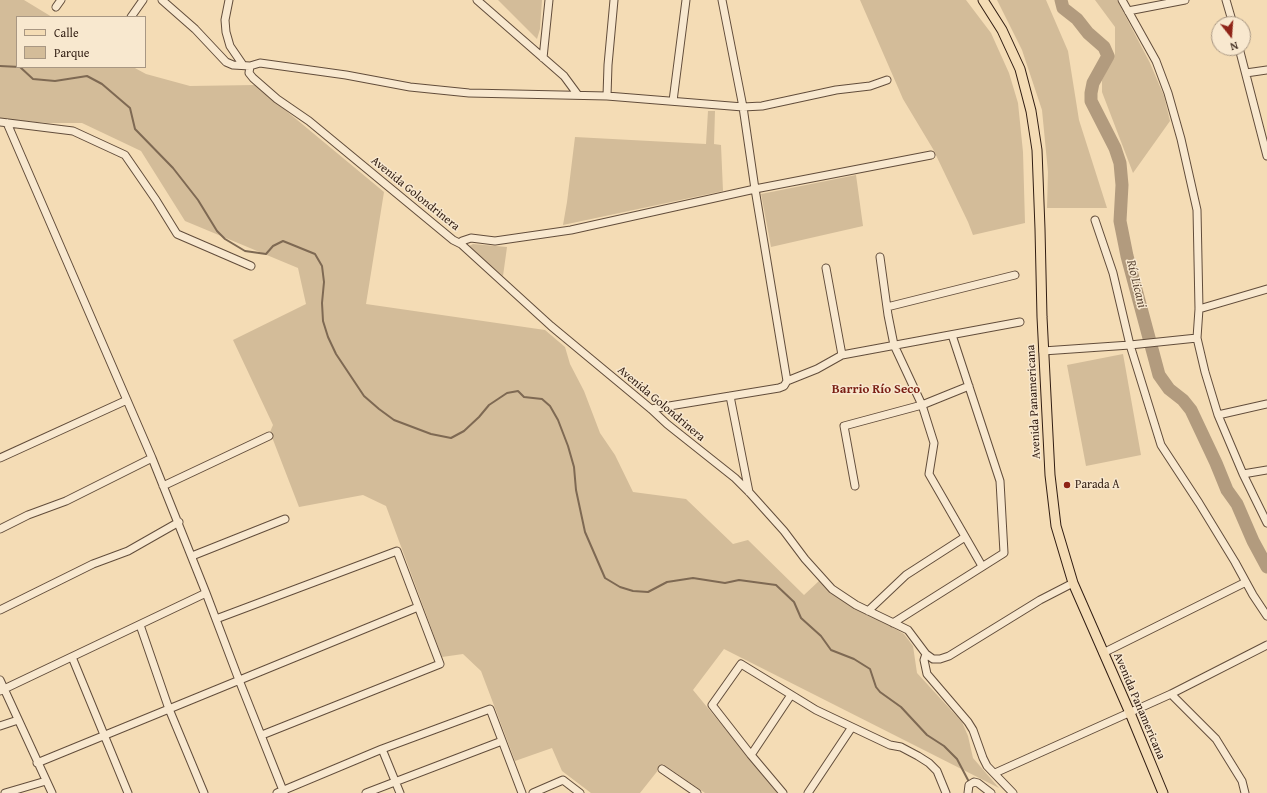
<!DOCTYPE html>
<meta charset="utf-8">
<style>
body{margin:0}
#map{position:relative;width:1267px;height:793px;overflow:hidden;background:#f4dcb5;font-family:"Gentium Book Plus",serif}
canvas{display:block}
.legend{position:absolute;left:16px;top:16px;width:130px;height:52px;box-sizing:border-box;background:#f8e8cf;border:1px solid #a89783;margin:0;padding:5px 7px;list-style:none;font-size:12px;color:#311d12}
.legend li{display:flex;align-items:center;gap:8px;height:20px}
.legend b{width:20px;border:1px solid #a89783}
.north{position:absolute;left:1211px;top:16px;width:40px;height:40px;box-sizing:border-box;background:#f8e8cf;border:1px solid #a89783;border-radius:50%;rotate:163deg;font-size:11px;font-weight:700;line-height:16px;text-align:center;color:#311d12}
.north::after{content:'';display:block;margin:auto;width:14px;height:18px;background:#8f2418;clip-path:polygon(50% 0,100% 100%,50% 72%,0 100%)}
</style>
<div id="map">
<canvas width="1267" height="793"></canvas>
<ul class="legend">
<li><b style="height:5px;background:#f4dcb5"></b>Calle</li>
<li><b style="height:11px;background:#d3bc99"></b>Parque</li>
</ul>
<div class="north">N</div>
</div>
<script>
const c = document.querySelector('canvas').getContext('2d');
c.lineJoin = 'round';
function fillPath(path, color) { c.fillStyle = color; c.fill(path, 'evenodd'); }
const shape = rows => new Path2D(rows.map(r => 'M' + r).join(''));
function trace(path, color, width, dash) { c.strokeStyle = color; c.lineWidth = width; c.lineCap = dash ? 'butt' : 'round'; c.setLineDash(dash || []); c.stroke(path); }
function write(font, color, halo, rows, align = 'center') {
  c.font = font + ' "Gentium Book Plus",serif'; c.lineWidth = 3; c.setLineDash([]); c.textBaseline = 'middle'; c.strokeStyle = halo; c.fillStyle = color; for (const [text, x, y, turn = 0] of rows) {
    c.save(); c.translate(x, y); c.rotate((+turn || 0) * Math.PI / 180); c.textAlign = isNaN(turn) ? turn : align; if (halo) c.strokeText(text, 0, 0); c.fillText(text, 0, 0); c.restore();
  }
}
fillPath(shape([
 [0,0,24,0,52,17,17,17,17,67,133,67,146,74,190,86,255,85,384,192,366,304,545,330,565,347,570,364,584,391,600,433,615,455,633,492,686,499,733,544,748,540,804,595,820,580,839,596,904,634,913,646,917,673,962,722,968,736,973,758,999,788,724,649,693,690,778,793,705,793,663,764,640,793,591,793,562,771,552,748,515,761,481,671,463,654,442,657,386,506,363,495,299,507,270,432,273,425,233,340,306,304,298,268,185,221,141,151,82,123,48,123,0,119],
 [498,0,542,0,540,29,537,39],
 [860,0,966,0,991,33,1009,73,1018,103,1023,152,1025,223,973,235,968,222,933,149,903,99],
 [997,0,1046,0,1068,51,1079,120,1107,208,1047,208,1048,172,1042,110,1022,50],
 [1095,0,1117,0,1150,63,1164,96,1170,121,1133,173,1102,92,1102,80,1115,54,1115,27],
 [708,111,715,111,714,144,721,145,723,191,563,225,567,202,575,137,706,144],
 [856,175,863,226,771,247,761,194],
 [473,244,507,247,503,276,467,247],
 [1123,354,1141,455,1086,466,1067,365]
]), '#d3bc99');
trace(shape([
 [0,66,20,67,33,79,55,81,87,76,102,84,130,108,135,129,173,168,198,200,217,231,225,239,245,251,266,254,273,246,283,241,315,254,322,266,324,282,322,303,323,321,328,337,336,354,364,396,379,409,394,420,431,434,451,438,464,431,479,417,489,405,507,393,518,391,524,397,542,399,550,406,558,420,568,446,574,467,576,490,585,532,605,578,620,587,633,591,648,592,667,582,693,578,725,583,739,580,776,585,794,602,801,618,821,636,831,650,854,659,870,669,876,687,880,692,901,707,927,735,944,746,957,759,968,780]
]), '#7e6953', 2);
trace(shape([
 [1061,0,1063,8,1077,19,1088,33,1104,47,1108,56,1093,83,1091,93,1091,101,1115,148,1120,163,1122,185,1120,221,1127,256,1159,375,1169,389,1183,400,1191,410,1216,463,1227,490,1237,504,1253,541,1267,567]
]), '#b29b7e', 13);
const minor = shape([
 [162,0,195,29,226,62,233,65,250,66,260,63,346,75,410,87,469,93,607,96,743,107,762,106,836,90,870,86,887,80],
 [229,0,225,20,226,32,230,46,243,65],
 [477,0,564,76,578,95],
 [1122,0,1156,61,1168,93,1181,139,1197,210,1199,309,1197,338,1205,372,1218,415,1243,474,1267,523],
 [1226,0,1233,24],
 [56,7,61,0],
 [1128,11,1185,0],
 [131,17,143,0],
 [1239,48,1267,156],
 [543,58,549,0],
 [250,66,249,73,253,78,277,99,309,121,453,240,461,244,551,326,651,409,667,424,735,478,749,492,784,531,805,559,832,589,856,605,908,630,926,654,933,659,940,659,949,656,1040,600,1073,583],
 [1246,73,1267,70],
 [607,96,608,65,614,0],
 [673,101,686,0],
 [0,122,73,131,125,155,156,200,177,234,251,266],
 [7,123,152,458,206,593,239,680,284,793],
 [1095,220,1113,273,1130,345,1161,445,1199,503,1235,562,1253,595,1267,616],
 [461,244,462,241,471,238,495,241,571,230,755,189,931,155],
 [880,257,888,315,894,345,922,405,934,443,929,474,982,566],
 [826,268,842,355],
 [887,307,1015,275],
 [1199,309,1267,289],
 [1043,351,1130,345,1197,338],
 [787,381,817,369,842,355,1020,322],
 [730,396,749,492],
 [651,409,779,388,784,386,787,381,755,189,743,107,722,0],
 [1218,415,1267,404],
 [0,458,127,400],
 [1243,474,1267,470],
 [163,486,269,436],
 [855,486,844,426,922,405,969,386],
 [0,529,28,515,66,501,152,458],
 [192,556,285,519],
 [0,610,93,564,128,551,179,522],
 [868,611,906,575,965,537],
 [216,619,397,551,440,664,262,735],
 [893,623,1004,553,1000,481,952,335],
 [140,625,169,709,204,793],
 [1103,653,1246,582],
 [926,654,924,660,927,674,968,722,973,730,983,758,987,766,1013,793],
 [72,657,128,793],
 [0,680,52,793],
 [0,691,206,593],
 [1171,694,1216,739,1242,781,1245,793],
 [0,726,18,720],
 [382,749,400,793],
 [751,755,791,695],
 [37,763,418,607],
 [662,769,697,793],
 [995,773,1171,694,1267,645],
 [5,793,46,781],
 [277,793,382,749,490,709,522,793],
 [366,793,502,741],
 [533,793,563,780,580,793],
 [783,793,751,755,712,705,741,664,816,710,890,745,901,747,918,756,929,763,937,771,946,793],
 [808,793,852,727],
 [968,793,969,785,974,782,978,783,991,793]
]);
const major = shape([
 [983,0,1002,30,1020,69,1031,111,1037,150,1040,229,1042,317,1050,475,1056,526,1073,583,1130,713,1163,793]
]);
trace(minor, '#624d3b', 9);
trace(major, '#311d12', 11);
trace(minor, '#f8e8cf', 7);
trace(major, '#f4dcb5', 9);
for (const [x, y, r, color] of [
 [1067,485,4,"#8f2418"]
]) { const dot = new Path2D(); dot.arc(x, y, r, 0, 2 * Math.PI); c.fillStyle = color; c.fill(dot); trace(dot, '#f8e8cf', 1.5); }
write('12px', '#311d12', '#f8e8cf', [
 ["Avenida Golondrinera",415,194,39],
 ["Avenida Panamericana",1034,402,-93],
 ["Avenida Golondrinera",661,404,40],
 ["Avenida Panamericana",1139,706,67]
]);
write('12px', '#311d12', '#f8e8cf', [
 ["Parada A",1075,485]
], 'left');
write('italic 13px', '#5e4938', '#f8e8cf', [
 ["Río Licani",1136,284,76]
]);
write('bold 13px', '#7a1f14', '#f8e8cf', [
 ["Barrio Río Seco",876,390]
]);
</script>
